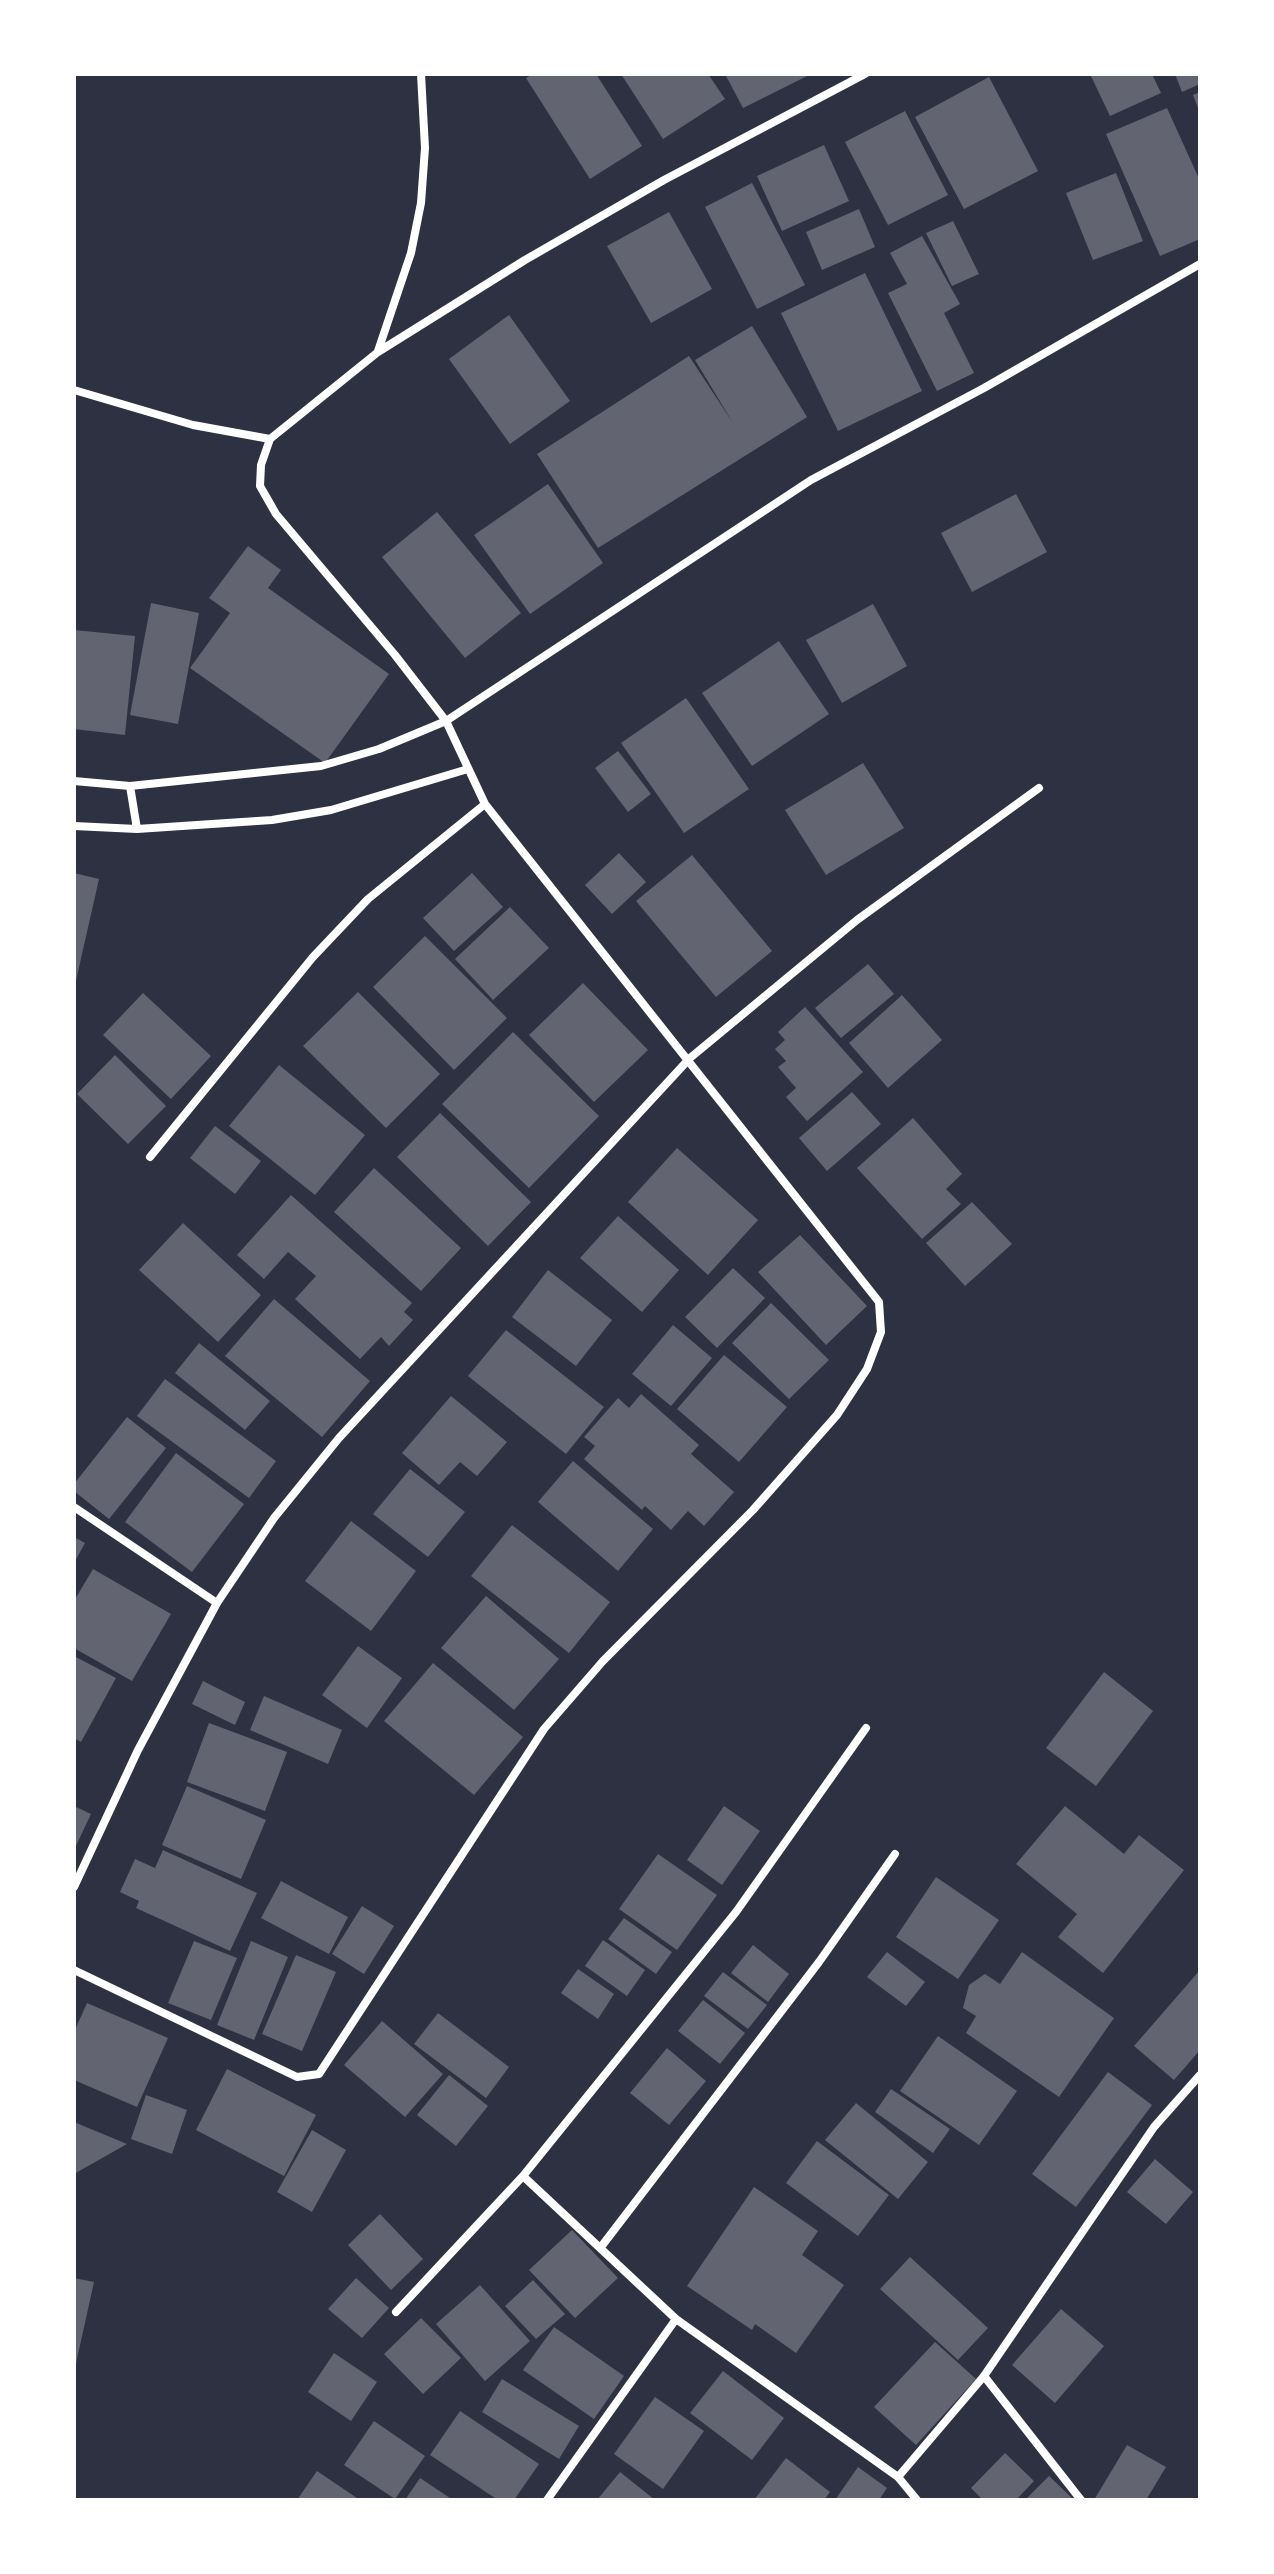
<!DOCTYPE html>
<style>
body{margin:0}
#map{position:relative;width:1274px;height:2574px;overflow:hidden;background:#2d3142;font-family:"Nunito Sans",sans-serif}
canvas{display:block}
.frame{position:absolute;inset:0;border:76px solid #fff;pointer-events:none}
</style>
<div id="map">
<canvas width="1274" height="2574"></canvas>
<div class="frame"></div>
</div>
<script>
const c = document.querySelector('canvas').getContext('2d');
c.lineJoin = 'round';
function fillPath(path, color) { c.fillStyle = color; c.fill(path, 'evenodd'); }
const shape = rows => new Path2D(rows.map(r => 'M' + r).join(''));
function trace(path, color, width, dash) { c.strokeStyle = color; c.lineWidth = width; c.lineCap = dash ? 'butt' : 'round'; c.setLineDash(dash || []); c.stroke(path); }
fillPath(shape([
 [533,74,596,74,642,146,590,179,526,78],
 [621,74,708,74,725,99,663,139],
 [725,74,811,74,743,108],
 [1090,74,1152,74,1161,93,1110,116],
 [1175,74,1200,74,1200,84,1182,92],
 [989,77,1038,171,964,209,915,117],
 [1200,92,1200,113,1193,95],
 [1167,108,1200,181,1200,239,1160,256,1106,134],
 [905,111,948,195,888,225,845,142],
 [824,145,849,201,782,231,757,176],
 [1116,173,1143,241,1093,260,1066,193],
 [752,183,805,285,757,309,705,207],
 [859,209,875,247,822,270,806,232],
 [669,212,712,289,651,323,607,246],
 [953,221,979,274,952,286,926,233],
 [922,236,960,304,944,313,974,373,937,391,888,293,907,284,890,253],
 [865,273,922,391,838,431,781,313],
 [509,315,570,401,510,444,449,359],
 [752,326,807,417,598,548,537,454,689,356,733,423,695,360],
 [548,484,603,563,530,614,474,535],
 [1016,494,1047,552,972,592,941,533],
 [437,512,521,613,465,658,382,557],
 [248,546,281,570,268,588,389,674,325,763,190,668,230,613,209,598],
 [151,603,199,613,178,724,130,715],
 [873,604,907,666,842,703,806,640],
 [74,630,135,636,125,735,74,729],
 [779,641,829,714,752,766,702,693],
 [686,698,749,789,684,833,621,743],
 [618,751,651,794,628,812,595,768],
 [863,763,904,828,826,875,785,810],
 [619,853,646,882,612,914,585,885],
 [692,855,772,951,716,997,636,901],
 [74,873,99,879,75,985,74,985],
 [472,873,503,907,454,951,423,918],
 [510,907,549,948,493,1000,455,959],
 [425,936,507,1018,454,1070,373,987],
 [868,964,894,994,841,1038,815,1008],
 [583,983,648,1050,594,1102,529,1035],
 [358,992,440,1074,386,1128,303,1046],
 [143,993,211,1056,171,1099,103,1035],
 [902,995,942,1040,888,1088,849,1043],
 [805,1007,863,1072,807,1121,786,1097,796,1088,778,1067,786,1061,775,1049,785,1040,778,1032],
 [513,1032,599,1116,529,1188,442,1104],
 [115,1055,166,1106,128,1144,77,1094],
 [279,1065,365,1135,315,1195,229,1126],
 [852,1092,881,1124,827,1171,799,1138],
 [440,1113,531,1202,488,1246,397,1157],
 [913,1118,962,1174,946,1189,961,1204,922,1239,857,1168],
 [215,1126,261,1161,235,1194,190,1158],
 [677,1148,758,1220,708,1275,628,1202],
 [374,1168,461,1248,421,1291,334,1212],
 [291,1195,412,1303,404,1312,413,1320,389,1346,381,1337,360,1359,295,1299,316,1276,288,1252,264,1279,237,1255],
 [972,1202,1012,1244,965,1286,926,1243],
 [618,1216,679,1270,642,1312,580,1258],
 [183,1223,261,1295,218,1342,139,1270],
 [800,1235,867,1306,826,1345,758,1272],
 [733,1268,765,1298,717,1348,685,1317],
 [548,1270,612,1320,576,1366,512,1317],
 [274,1299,370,1381,322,1437,225,1356],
 [771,1303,829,1360,789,1399,732,1343],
 [673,1325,712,1358,671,1406,632,1374],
 [506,1330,604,1407,566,1454,468,1376],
 [199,1343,270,1401,245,1430,175,1373],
 [724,1355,787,1407,739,1462,677,1409],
 [165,1379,276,1461,249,1498,137,1416],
 [641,1394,699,1445,691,1454,734,1492,704,1526,688,1511,671,1530,645,1506,642,1510,584,1459,595,1446,584,1437,618,1398,629,1408],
 [451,1396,507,1442,477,1476,460,1462,439,1485,402,1453],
 [127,1417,166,1448,109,1519,74,1491,74,1484],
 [176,1453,244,1504,192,1572,125,1522],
 [573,1461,653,1529,618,1571,538,1502],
 [410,1469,465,1512,428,1557,373,1514],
 [351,1521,416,1571,371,1631,305,1581],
 [512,1525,610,1602,569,1653,471,1576],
 [74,1537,85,1543,74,1563],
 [93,1569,171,1614,132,1681,74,1648,74,1601],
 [486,1596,559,1659,514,1710,441,1648],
 [358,1646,402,1678,367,1728,322,1695],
 [74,1656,116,1678,81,1742,74,1738],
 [433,1663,523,1737,474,1795,384,1721],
 [1104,1672,1153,1711,1096,1786,1046,1748],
 [203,1681,245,1702,235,1725,192,1704],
 [264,1696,342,1730,328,1764,250,1730],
 [209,1723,287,1752,265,1811,187,1782],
 [187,1786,266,1820,241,1879,162,1845],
 [74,1806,91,1814,74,1850],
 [724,1806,760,1831,722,1885,687,1860],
 [1065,1806,1124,1854,1139,1835,1184,1870,1103,1973,1058,1937,1077,1914,1016,1864],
 [163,1850,257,1893,230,1951,136,1908,139,1901,120,1892,135,1859,155,1868],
 [658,1854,717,1895,677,1950,619,1909],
 [936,1877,999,1920,958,1979,896,1937],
 [281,1881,348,1917,329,1954,261,1918],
 [362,1906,394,1926,364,1974,332,1954],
 [624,1918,672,1952,656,1974,608,1939],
 [603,1940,645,1970,627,1996,585,1966],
 [194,1941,237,1958,211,2020,168,2003],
 [251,1941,288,1957,254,2040,217,2025],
 [753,1945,789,1974,768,2002,731,1973],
 [887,1952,925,1982,906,2006,867,1977],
 [1022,1952,1114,2018,1059,2097,966,2033,976,2016,963,2008,969,1985,985,1974,1000,1984],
 [296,1955,336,1972,302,2051,262,2034],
 [578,1969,614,1994,598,2019,561,1993],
 [1200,1970,1200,2050,1174,2080,1134,2046],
 [723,1972,767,2005,748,2029,704,1996],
 [703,2000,745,2033,720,2064,678,2031],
 [87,2003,168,2038,137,2107,74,2080,74,2032],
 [438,2013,509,2067,486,2098,414,2044],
 [382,2021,443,2074,405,2117,344,2065],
 [938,2036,1017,2091,979,2145,900,2091],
 [667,2048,706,2081,669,2125,630,2093],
 [227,2069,316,2115,284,2176,196,2130],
 [1108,2072,1152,2105,1076,2207,1032,2174],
 [449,2075,488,2106,456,2146,417,2115],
 [891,2089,950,2129,933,2153,875,2112],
 [146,2095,187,2110,172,2154,131,2139],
 [856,2103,928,2162,898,2199,825,2140],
 [74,2122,127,2144,74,2174],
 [312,2130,346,2150,312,2212,277,2192],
 [817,2141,889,2195,858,2236,786,2183],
 [1155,2159,1193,2192,1166,2224,1127,2192],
 [754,2187,818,2231,802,2255,844,2285,796,2353,755,2324,752,2330,687,2286],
 [380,2214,423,2259,391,2290,348,2245],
 [572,2230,618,2278,575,2318,529,2270],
 [910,2257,988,2328,958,2360,880,2289],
 [74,2278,94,2282,75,2368,74,2368],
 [356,2278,389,2308,362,2338,328,2309],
 [533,2280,565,2314,536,2339,505,2306],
 [480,2285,530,2341,485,2381,436,2324],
 [1061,2309,1104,2346,1055,2403,1012,2365],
 [421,2318,461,2358,423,2394,384,2354],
 [554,2327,624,2376,594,2419,523,2370],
 [935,2342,976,2379,916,2445,874,2407],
 [334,2353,377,2382,351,2421,308,2392],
 [723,2371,784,2418,752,2460,690,2413],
 [502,2379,579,2426,559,2459,482,2412],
 [655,2397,704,2431,663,2489,614,2454],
 [460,2411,539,2464,514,2500,498,2500,430,2455],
 [374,2421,425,2456,395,2499,344,2465],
 [1127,2445,1166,2467,1146,2500,1094,2500],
 [1005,2453,1034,2481,1016,2500,983,2500,971,2488],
 [786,2458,830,2492,824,2500,754,2500],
 [858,2467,887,2488,879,2500,835,2500],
 [317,2471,360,2500,297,2500],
 [620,2472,655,2500,597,2500],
 [1049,2476,1074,2500,1025,2500],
 [420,2478,453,2500,405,2500]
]), '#626471');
trace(shape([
 [378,351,411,253,421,203,425,148,421,74],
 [74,390,193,425,270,439],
 [74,781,130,786,321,766,379,749,446,721,811,480,984,388,1200,264],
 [130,786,137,829],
 [74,826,137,829,272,820,331,810,468,769],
 [150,1157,313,957,368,899,485,804],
 [74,1507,217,1603],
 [74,1887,138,1750,217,1603,274,1518,339,1438,690,1058,857,920,1039,788],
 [74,1970,297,2077,319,2074,544,1729,603,1661,753,1510,837,1415,867,1369,881,1332,879,1302,485,804,446,721,395,655,276,514,260,486,261,465,270,439,378,352,525,260,664,180,865,74],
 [523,2176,676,2319,898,2477,917,2500],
 [601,2247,819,1962,895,1854],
 [396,2312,523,2176,736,1912,866,1728],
 [984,2376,1081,2500],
 [898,2477,984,2376,1154,2127,1200,2075],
 [547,2500,676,2319]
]), '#fff', 8);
</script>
